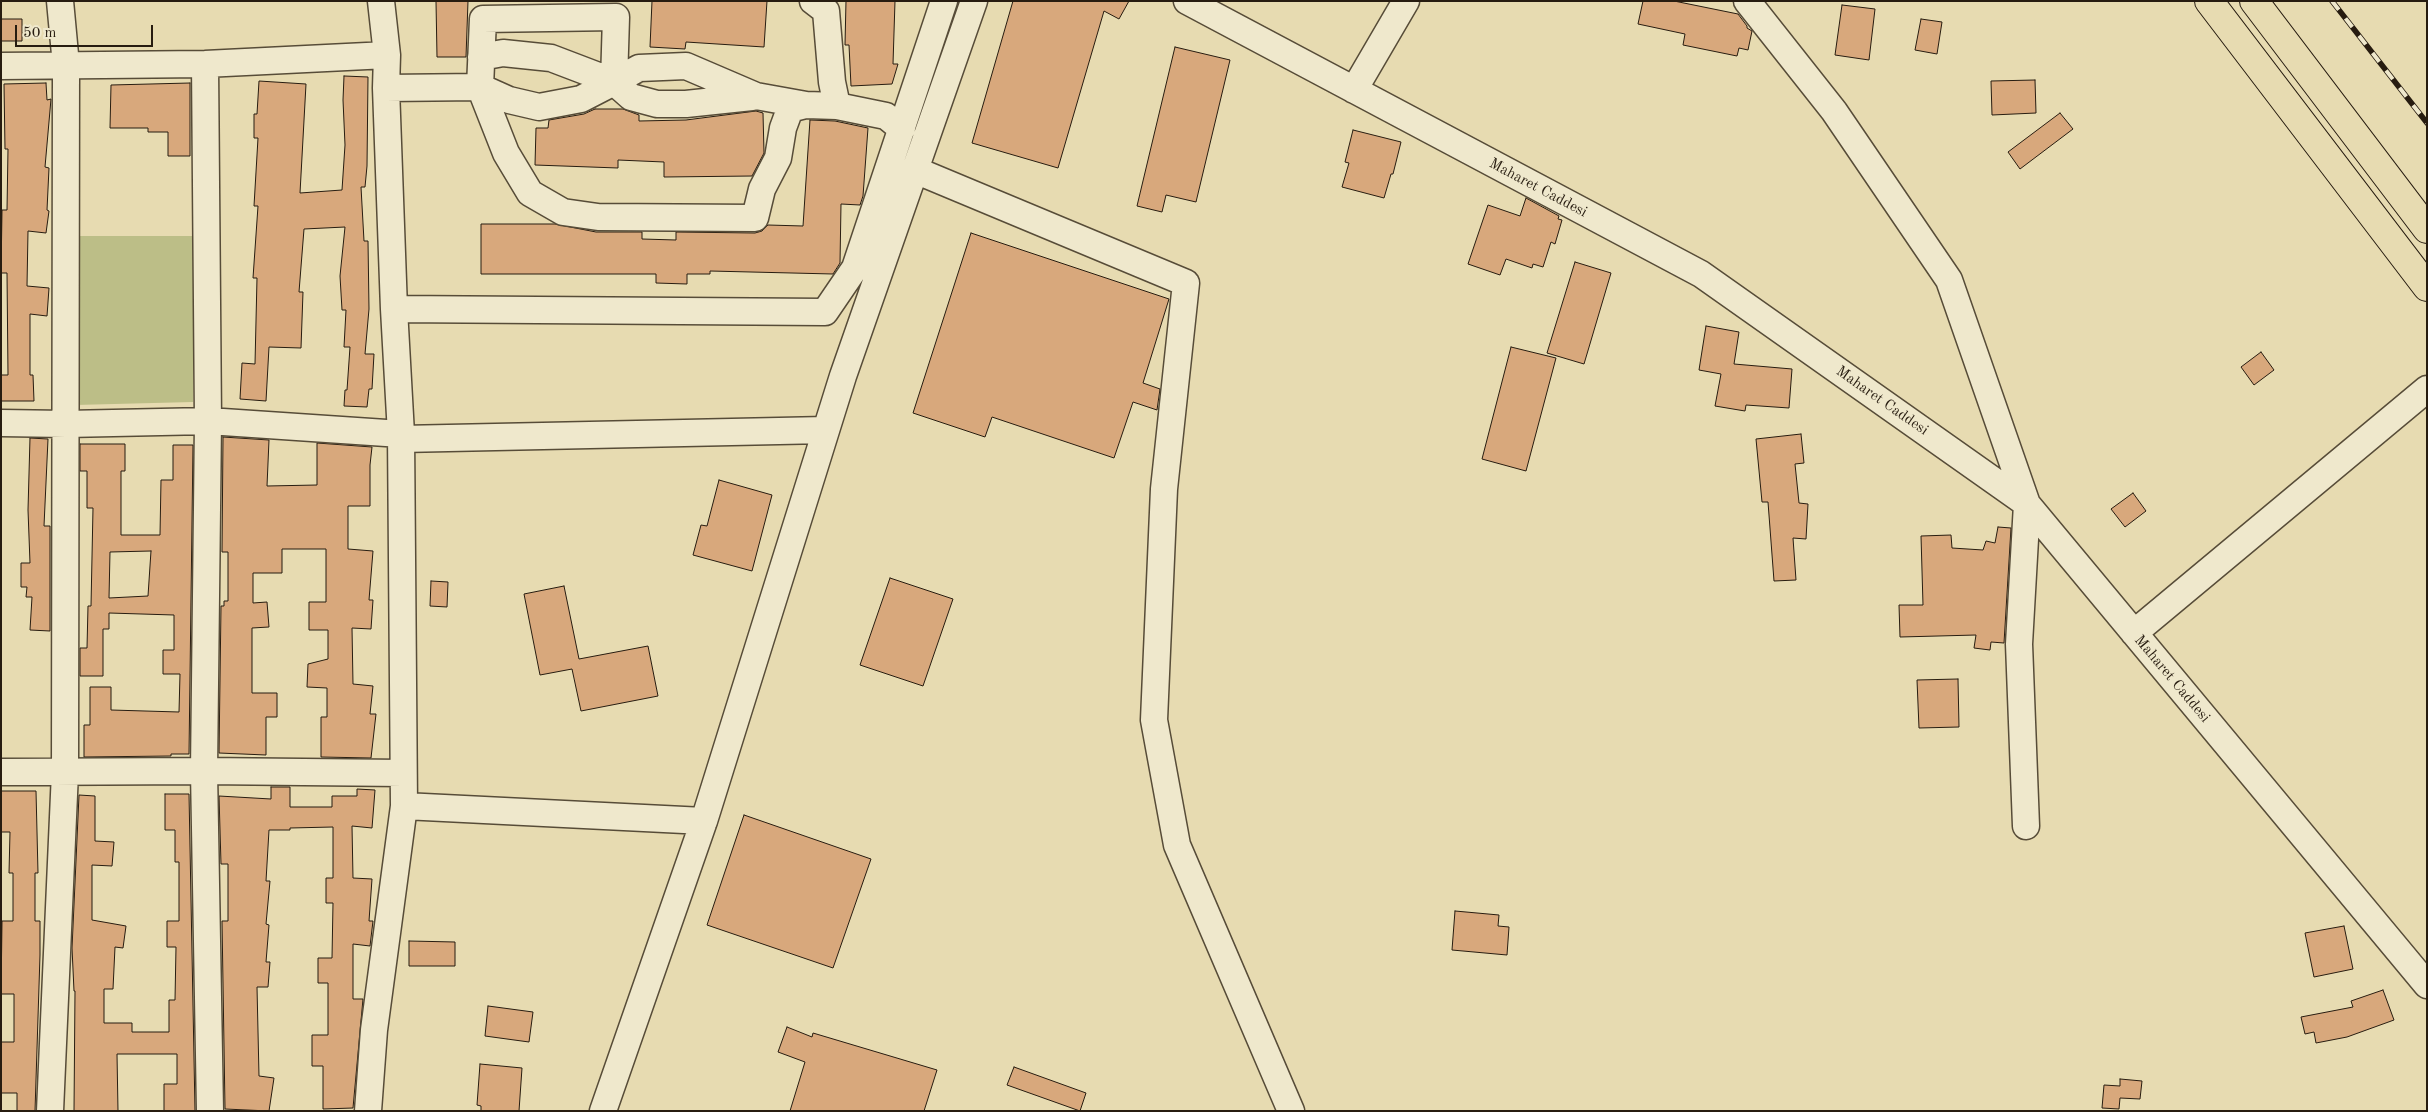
<!DOCTYPE html>
<style>
body{margin:0}
#map{position:relative;width:2428px;height:1112px;overflow:hidden;background:#e7dbb1;font-family:"Old Standard TT",serif}
canvas{display:block}
.frame{position:absolute;inset:0;border:2px solid #271c10;pointer-events:none}
.scale{position:absolute;left:15px;top:25px;width:138px;height:22px;box-sizing:border-box;border:2px solid #271c10;border-top:0;padding-left:6px;font-size:15px;line-height:18px;white-space:nowrap;color:#271c10;-webkit-text-stroke:4px #efe8cc;paint-order:stroke}
</style>
<div id="map">
<canvas width="2428" height="1112"></canvas>
<div class="frame"></div>
<div class="scale">50 m</div>
</div>
<script>
const c = document.querySelector('canvas').getContext('2d');
c.lineJoin = 'round';
function fillPath(path, color) { c.fillStyle = color; c.fill(path, 'evenodd'); }
const shape = rows => new Path2D(rows.map(r => 'M' + r).join(''));
function trace(path, color, width, dash) { c.strokeStyle = color; c.lineWidth = width; c.lineCap = dash ? 'butt' : 'round'; c.setLineDash(dash || []); c.stroke(path); }
function write(font, color, halo, rows, align = 'center') {
  c.font = font + ' "Old Standard TT",serif'; c.lineWidth = 4.5; c.setLineDash([]); c.textBaseline = 'middle'; c.strokeStyle = halo; c.fillStyle = color; for (const [text, x, y, turn = 0] of rows) {
    c.save(); c.translate(x, y); c.rotate((+turn || 0) * Math.PI / 180); c.textAlign = isNaN(turn) ? turn : align; if (halo) c.strokeText(text, 0, 0); c.fillText(text, 0, 0); c.restore();
  }
}
fillPath(shape([
 [75,236,193,236,193,402,75,405]
]), '#bcbe87');
const building = shape([
 [436,1,468,1,466,57,437,57,436,1],
 [652,1,767,1,764,47,686,42,685,49,650,47,652,1],
 [846,1,895,1,893,64,898,64,892,84,851,86,849,45,845,45,846,1],
 [1013,1,1129,1,1119,19,1104,11,1058,168,972,143,1013,1],
 [1643,1,1674,1,1738,14,1747,26,1747,28,1752,31,1748,50,1739,48,1737,56,1683,45,1685,34,1638,24,1643,1],
 [1842,5,1875,9,1869,60,1835,55,1842,5],
 [1,19,22,19,22,41,1,41,1,19],
 [1921,19,1942,22,1937,54,1915,50,1921,19],
 [1175,47,1230,60,1196,202,1166,195,1162,212,1137,206,1175,47],
 [344,76,368,77,367,166,365,187,361,187,364,241,368,241,369,309,365,354,374,354,372,389,369,389,367,407,344,406,345,390,347,390,350,347,344,347,346,310,342,310,340,276,345,227,304,229,299,292,303,292,301,348,269,347,266,401,240,399,242,363,255,364,257,278,253,278,258,206,254,206,258,138,254,138,254,114,257,114,259,81,306,84,300,193,342,190,345,145,343,100,344,76],
 [2035,80,2036,113,1992,115,1991,81,2035,80],
 [46,83,47,100,51,99,45,167,49,168,47,210,49,211,46,233,28,231,27,286,49,288,47,316,30,314,30,375,33,375,34,401,1,401,1,375,8,375,7,273,1,273,2,210,7,210,8,149,5,149,4,84,46,83],
 [190,83,190,156,168,156,168,132,148,132,148,128,110,128,111,85,190,83],
 [595,109,623,109,639,115,639,121,686,120,756,111,763,113,764,153,752,176,664,177,664,162,618,160,618,168,535,165,536,128,548,128,549,120,584,114,595,109],
 [2060,113,2073,129,2020,169,2008,152,2060,113],
 [810,120,835,121,868,128,863,196,860,205,841,204,840,263,833,274,710,271,710,274,687,274,687,284,656,283,656,274,481,274,481,224,555,224,596,232,642,232,642,239,676,240,676,232,755,233,762,231,768,225,803,226,810,120],
 [1353,130,1401,142,1393,174,1391,174,1384,198,1342,187,1349,163,1345,162,1353,130],
 [1526,198,1559,216,1558,219,1562,220,1555,244,1551,242,1543,267,1533,264,1532,268,1506,259,1500,275,1468,264,1488,205,1520,216,1526,198],
 [971,233,1169,299,1143,383,1160,389,1157,410,1133,402,1114,458,992,417,985,437,913,413,971,233],
 [1575,262,1611,273,1584,364,1547,353,1575,262],
 [1706,326,1739,332,1734,364,1792,369,1789,408,1746,405,1745,411,1715,406,1721,374,1699,370,1706,326],
 [1511,347,1556,358,1526,471,1482,459,1511,347],
 [2261,352,2274,370,2254,385,2241,367,2261,352],
 [1801,434,1804,463,1795,464,1799,503,1808,504,1806,539,1793,538,1796,580,1774,581,1768,502,1762,502,1756,439,1801,434],
 [223,437,269,440,267,486,317,485,317,443,372,447,370,465,370,506,348,506,348,549,373,551,369,600,373,600,371,629,352,628,353,684,373,686,370,714,376,714,371,758,321,757,321,717,327,717,327,688,307,687,308,664,328,659,328,630,309,630,309,602,326,602,326,549,282,549,282,573,253,573,253,603,267,602,269,627,252,628,252,693,277,693,277,717,266,717,266,755,219,753,221,606,224,606,224,601,228,601,228,552,222,552,223,437],
 [30,438,48,439,44,526,50,526,50,631,30,630,32,597,26,597,27,587,21,587,21,563,30,563,28,510,30,438],
 [80,444,125,444,125,471,121,471,121,535,160,535,161,480,173,480,173,445,193,445,189,754,171,754,171,756,84,757,84,725,90,725,90,687,111,687,111,710,179,712,180,674,163,674,163,650,174,650,174,615,109,613,109,629,103,629,103,676,80,676,80,648,87,648,88,606,91,606,93,508,87,508,87,471,80,471,80,444],
 [151,551,148,596,109,598,110,552,151,551],
 [719,480,772,495,752,571,693,555,701,525,707,526,719,480],
 [2133,493,2146,511,2125,527,2111,509,2133,493],
 [1998,527,2011,528,2004,643,1991,642,1990,650,1974,648,1976,635,1900,637,1899,605,1923,605,1921,536,1951,535,1952,548,1983,550,1986,541,1995,543,1998,527],
 [890,578,953,599,923,686,860,665,890,578],
 [431,581,448,582,447,607,430,606,431,581],
 [564,586,579,659,648,646,658,696,581,711,572,669,540,675,524,594,564,586],
 [1958,679,1959,727,1919,728,1917,680,1958,679],
 [271,787,290,787,290,807,332,807,332,796,357,796,357,789,375,790,372,828,352,826,353,878,372,879,369,921,373,921,370,946,353,944,353,999,363,999,353,1108,323,1109,323,1066,312,1066,312,1035,328,1035,328,983,318,983,318,958,332,958,333,903,326,903,326,878,333,878,333,827,290,828,290,830,269,830,266,881,270,881,266,924,269,925,266,962,270,962,268,987,257,987,259,1076,274,1078,269,1111,225,1109,222,921,228,921,228,864,221,864,219,796,271,799,271,787],
 [1,791,36,791,38,873,35,873,35,921,40,921,40,955,35,1111,17,1111,17,1093,1,1093,1,1042,14,1042,14,994,1,994,2,921,13,921,13,873,9,873,10,832,1,832,1,791],
 [165,794,189,794,195,1111,164,1111,164,1084,177,1084,177,1054,117,1054,118,1111,74,1111,75,991,74,991,72,948,79,795,95,796,95,841,114,842,112,866,92,865,92,920,126,926,123,948,115,947,113,989,104,989,104,1023,132,1023,132,1032,169,1032,169,1000,175,1000,176,947,167,947,167,921,179,921,179,862,175,862,175,830,165,830,165,794],
 [744,815,871,859,833,968,707,925,744,815],
 [1455,911,1499,915,1498,926,1509,927,1507,955,1452,950,1455,911],
 [2344,926,2353,969,2314,977,2305,933,2344,926],
 [409,941,455,942,455,966,409,966,409,941],
 [2383,990,2394,1020,2347,1037,2316,1043,2314,1032,2305,1034,2301,1017,2353,1007,2351,1001,2383,990],
 [488,1006,533,1012,529,1042,485,1036,488,1006],
 [787,1027,812,1037,813,1033,937,1070,924,1111,790,1111,805,1062,778,1052,787,1027],
 [480,1064,522,1068,519,1111,481,1111,481,1106,477,1105,480,1064],
 [1014,1067,1086,1093,1080,1111,1007,1085,1014,1067],
 [2120,1079,2142,1081,2140,1099,2120,1098,2119,1109,2102,1108,2104,1085,2120,1086,2120,1079]
]);
fillPath(building, '#d8a87c');
trace(building, '#271c10', 1);
const minor = shape([
 [813,1,826,11,832,82,837,106],
 [1187,1,1701,274,2027,504,2427,985],
 [1747,1,1834,111,1949,280,2027,504,2019,644,2026,826],
 [481,57,503,53,551,58,614,82,616,17,483,19,480,87,509,100,539,107,581,99,614,82,639,68,686,66,756,96,806,105],
 [205,64,208,421,204,771,210,1111],
 [1,66,205,64,387,55],
 [614,82,631,97,657,104,686,104,752,97],
 [386,88,480,87,506,153,530,193,563,212,598,217,755,218,762,189,778,158,783,128,790,109,806,105,837,106,886,116,902,129],
 [1354,90,1406,1],
 [915,170,1186,283,1164,489,1154,720,1177,845,1291,1111],
 [394,309,825,312,855,268,944,1],
 [1,423,66,424,208,421,401,434],
 [401,439,826,430],
 [2134,633,2427,389],
 [1,772,204,771,403,773],
 [404,806,704,821],
 [50,1111,65,772,66,65,60,1],
 [368,1111,374,1030,404,806,401,434,394,309,386,88,387,55,381,1],
 [603,1111,704,821,843,376,974,1]
]);
const major = shape([
 [2209,1,2427,287],
 [2254,1,2427,229]
]);
trace(minor, '#574c38', 29);
trace(major, '#271c10', 30);
trace(minor, '#efe8cc', 26);
trace(major, '#e7dbb1', 28);
const rail = shape([
 [2332,1,2427,123]
]);
trace(rail, '#271c10', 5.5);
trace(rail, '#efe8cc', 4, [11]);
write('15px', '#271c10', '#efe8cc', [
 ["Maharet Caddesi",1538,188,28],
 ["Maharet Caddesi",1882,401,35],
 ["Maharet Caddesi",2172,679,50]
]);
</script>
